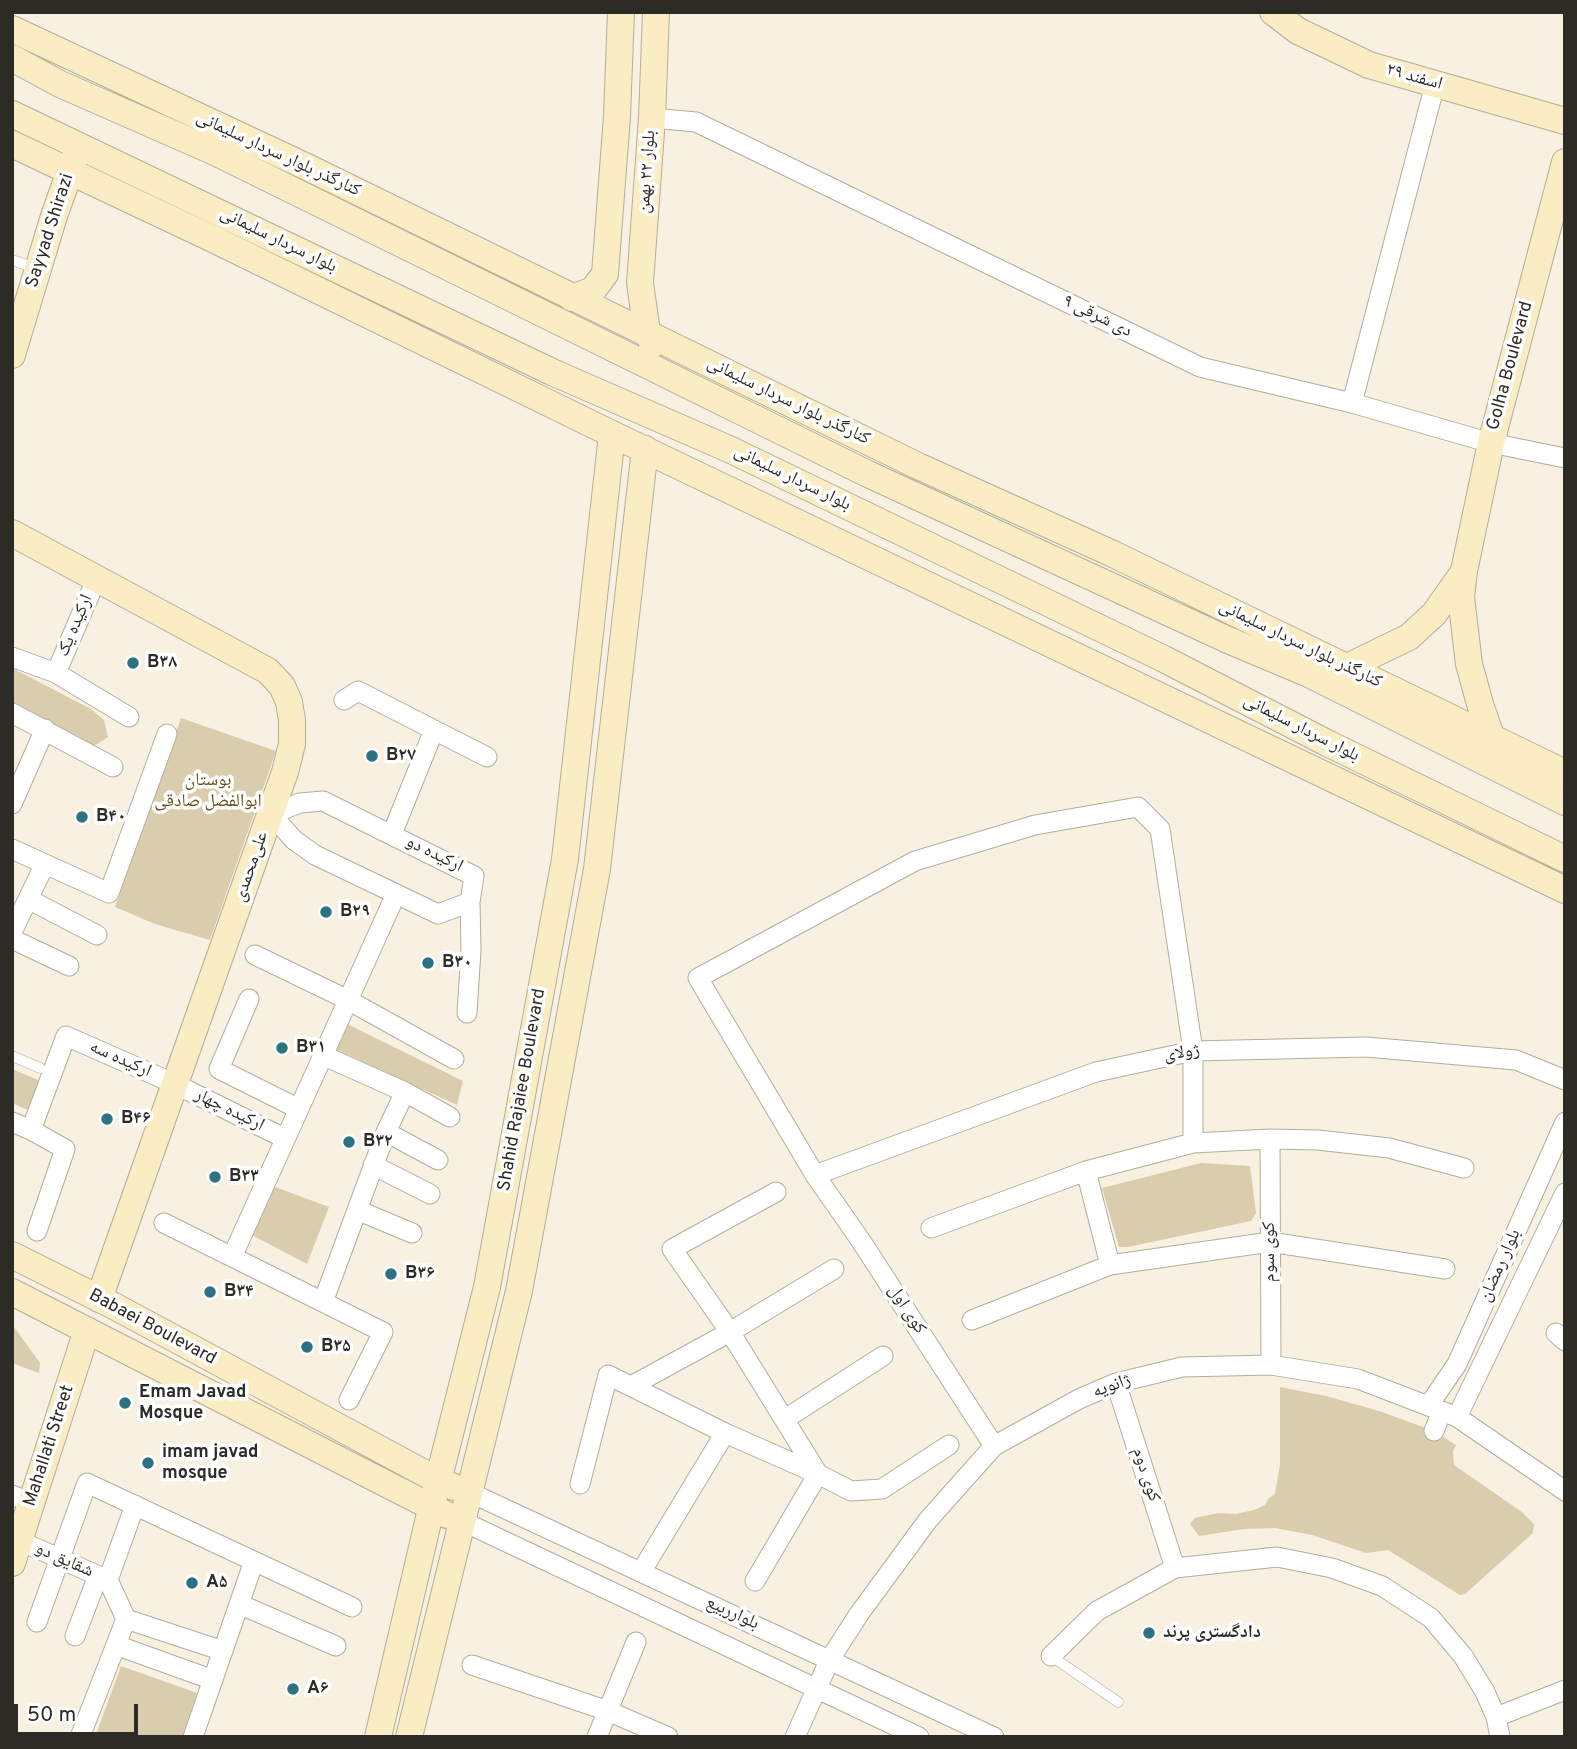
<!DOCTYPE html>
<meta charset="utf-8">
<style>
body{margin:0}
#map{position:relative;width:1577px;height:1749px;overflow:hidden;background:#f8f1e1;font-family:Overpass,sans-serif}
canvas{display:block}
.frame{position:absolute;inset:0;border:14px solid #2d2b25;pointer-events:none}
.scale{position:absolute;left:14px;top:1704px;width:124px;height:32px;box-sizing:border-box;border:4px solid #2d2b25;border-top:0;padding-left:9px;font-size:21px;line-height:24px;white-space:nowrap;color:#2d2b25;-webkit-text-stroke:5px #fff;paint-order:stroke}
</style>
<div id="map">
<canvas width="1577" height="1749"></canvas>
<div class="frame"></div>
<div class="scale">50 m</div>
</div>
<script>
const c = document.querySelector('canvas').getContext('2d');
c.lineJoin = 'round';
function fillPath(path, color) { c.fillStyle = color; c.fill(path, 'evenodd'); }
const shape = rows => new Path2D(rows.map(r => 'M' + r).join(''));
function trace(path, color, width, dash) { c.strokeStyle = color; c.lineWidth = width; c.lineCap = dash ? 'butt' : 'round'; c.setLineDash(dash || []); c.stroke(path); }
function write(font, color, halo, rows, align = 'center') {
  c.font = font + ' Overpass,"Noto Naskh Arabic",sans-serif'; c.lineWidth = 7; c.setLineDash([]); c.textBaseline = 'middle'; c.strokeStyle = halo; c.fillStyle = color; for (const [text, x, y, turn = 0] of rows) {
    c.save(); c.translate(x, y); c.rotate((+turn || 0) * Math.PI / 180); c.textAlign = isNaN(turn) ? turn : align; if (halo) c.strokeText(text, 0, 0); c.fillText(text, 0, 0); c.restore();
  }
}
fillPath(shape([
 [12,668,91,709,104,720,108,737,94,746,12,703],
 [181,718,276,751,210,940,155,924,115,907],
 [343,1022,463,1081,457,1105,335,1049],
 [12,1069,43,1082,30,1111,12,1103],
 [1201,1163,1250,1166,1256,1213,1251,1221,1128,1247,1119,1247,1102,1188],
 [270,1185,329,1207,307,1264,250,1234],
 [12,1324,40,1363,39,1373,12,1363],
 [1280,1387,1326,1396,1379,1411,1434,1431,1456,1445,1453,1451,1454,1465,1522,1512,1534,1524,1533,1533,1465,1594,1460,1595,1388,1550,1366,1553,1312,1535,1275,1528,1244,1529,1199,1536,1190,1524,1195,1518,1218,1513,1236,1514,1254,1510,1265,1505,1269,1498,1275,1494,1280,1464],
 [121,1666,197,1693,182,1737,95,1737]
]), '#dacdad');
const lane = shape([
 [12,260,38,269],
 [12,1056,40,1068],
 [1051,1656,1118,1702]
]);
const street = shape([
 [652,118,696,122,1200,367,1352,403,1491,443,1565,458],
 [1352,403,1435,84],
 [12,657,56,673,129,717],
 [56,673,96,580],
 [344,700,358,691,487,757],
 [12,713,113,767],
 [323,801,474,876,470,902,438,914,315,855,294,840,271,814,300,803,323,801],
 [12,804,45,729],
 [392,834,434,730],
 [12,849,45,864],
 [28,899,97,935],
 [12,932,45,864,109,893,167,734],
 [12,939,69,966],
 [255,955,348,1000,454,1059],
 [249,999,219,1069,297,1108],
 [467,1013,471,950,470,902],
 [322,1055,405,1092,450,1117],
 [12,1122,31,1130,66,1036,175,1084,284,1138],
 [31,1130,65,1149,37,1231],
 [386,1132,438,1160],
 [1270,1139,1271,1365],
 [373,1165,430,1194],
 [1086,1171,1110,1265],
 [815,1175,1096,1072,1193,1051,1366,1047,1516,1060,1565,1080],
 [357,1210,412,1233],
 [164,1223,383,1332,349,1400],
 [931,1228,1086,1171,1193,1143],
 [232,1257,396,894],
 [323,1302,386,1132,405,1092],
 [972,1320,1110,1265,1270,1242,1445,1269],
 [1556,1333,1565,1341],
 [1116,1383,1175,1568],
 [631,1386,730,1332,834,1269],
 [1429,1405,1457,1364,1565,1122],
 [1457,1417,1565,1193],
 [785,1419,883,1356],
 [1434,1431,1442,1411],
 [994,1446,861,1241,815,1175,698,978,915,861,1035,825,1138,807,1160,829,1193,1051,1193,1143,1270,1139,1318,1140,1389,1148,1464,1168],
 [580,1484,608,1375,725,1433,818,1474,851,1491,882,1489,949,1445],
 [469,1492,994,1737],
 [12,1495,32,1503],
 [462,1521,919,1737],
 [20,1541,108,1580,126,1619],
 [641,1572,725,1433],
 [108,1580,135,1505],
 [755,1581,818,1474,730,1332,672,1249,776,1192],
 [239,1604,336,1646],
 [126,1619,223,1651],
 [37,1622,87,1483,352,1607],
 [75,1636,98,1576],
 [116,1645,213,1680],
 [1051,1656,1097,1611,1175,1568,1277,1557,1332,1568,1382,1586,1431,1618,1463,1656,1485,1692,1496,1717,1500,1737],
 [472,1665,608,1711,668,1737],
 [1496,1717,1565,1690],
 [80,1737,126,1619],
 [193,1737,254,1561],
 [597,1737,636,1642],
 [795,1737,830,1659,859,1614,928,1520,994,1446,1079,1399,1116,1383,1182,1367,1271,1365,1358,1379,1457,1417,1565,1491]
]);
const secondary = shape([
 [1273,12,1298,31,1369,65,1565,121],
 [12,29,307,167,918,466,1111,553,1565,773],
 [12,58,60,84,217,153,868,474,1228,640,1309,674,1565,802],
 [12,114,552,372,731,450,1164,659,1327,743,1565,859],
 [12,144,213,239,612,434,1565,890],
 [572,298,593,290,605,274,617,116,621,12],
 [653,344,647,332,640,283,652,118,656,12],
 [12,355,54,216,75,157],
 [12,533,268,671,282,686,289,702,292,720,292,744,285,772,99,1299],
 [1345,668,1409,637,1434,614,1463,573],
 [1492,739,1480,704,1469,664,1461,597,1464,571,1491,443,1565,162],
 [12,1255,114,1306,439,1481,454,1487],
 [12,1292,447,1515],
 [12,1563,87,1330],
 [378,1737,431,1509,487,1287,565,859,612,434],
 [409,1737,519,1291,597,869,645,449]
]);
trace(lane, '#b3ad9d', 11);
trace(street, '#b3ad9d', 21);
trace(secondary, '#b3ad9d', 28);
trace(lane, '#fff', 10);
trace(street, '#fff', 19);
trace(secondary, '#faecc3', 26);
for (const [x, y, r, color] of [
 [133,663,7,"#2d7281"],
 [372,756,7,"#2d7281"],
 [82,817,7,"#2d7281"],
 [326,912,7,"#2d7281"],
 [428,963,7,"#2d7281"],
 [282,1048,7,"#2d7281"],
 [107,1119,7,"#2d7281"],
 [349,1142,7,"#2d7281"],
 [215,1177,7,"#2d7281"],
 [391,1274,7,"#2d7281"],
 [210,1292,7,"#2d7281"],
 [307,1347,7,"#2d7281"],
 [125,1403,7,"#2d7281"],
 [148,1463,7,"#2d7281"],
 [192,1583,7,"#2d7281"],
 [1149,1633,7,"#2d7281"],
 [293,1689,7,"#2d7281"]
]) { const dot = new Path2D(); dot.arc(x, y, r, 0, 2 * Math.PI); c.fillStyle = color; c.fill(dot); trace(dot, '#fff', 2.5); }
write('18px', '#2d2b25', '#fff', [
 ["۲۹ اسفند",1414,78,16],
 ["کنارگذر بلوار سردار سلیمانی",278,155,25],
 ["بلوار ۲۲ بهمن",648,172,-86],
 ["Sayyad Shirazi",51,231,-72],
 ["بلوار سردار سلیمانی",278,241,26],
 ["۹ دی شرقی",1097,317,26],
 ["Golha Boulevard",1511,366,-75],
 ["کنارگذر بلوار سردار سلیمانی",788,402,26],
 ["بلوار سردار سلیمانی",792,479,26],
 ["ارکیده یک",76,626,-67],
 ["کنارگذر بلوار سردار سلیمانی",1300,645,26],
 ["بلوار سردار سلیمانی",1301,729,27],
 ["ارکیده دو",434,855,26],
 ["علی‌محمدی",252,867,-71],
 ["ژولای",1182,1054,-9],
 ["ارکیده سه",120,1060,24],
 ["Shahid Rajaiee Boulevard",523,1090,-80],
 ["ارکیده چهار",229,1111,26],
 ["کوی سوم",1270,1252,-90],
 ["بلوار رمضان",1501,1266,-66],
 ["کوی اول",906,1310,57],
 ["Babaei Boulevard",152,1328,28],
 ["ژانویه",1112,1387,-20],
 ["Mahallati Street",50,1446,-72],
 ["کوی دوم",1145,1475,72],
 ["شقایق دو",64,1561,24],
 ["بلوارربیع",732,1614,25]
]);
write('bold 18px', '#2d2b25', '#fff', [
 ["B۳۸",147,663],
 ["B۲۷",386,756],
 ["B۴۰",96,817],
 ["B۲۹",340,912],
 ["B۳۰",442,963],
 ["B۳۱",296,1048],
 ["B۴۶",121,1119],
 ["B۳۲",363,1142],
 ["B۳۳",229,1177],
 ["B۳۶",405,1274],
 ["B۳۴",224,1292],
 ["B۳۵",321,1347],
 ["Emam Javad",139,1393],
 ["Mosque",139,1414],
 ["imam javad",162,1453],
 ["mosque",162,1474],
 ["A۵",206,1583],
 ["دادگستری پرند",1163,1633],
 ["A۶",307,1689]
], 'left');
write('18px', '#644f18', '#fff', [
 ["بوستان",208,781],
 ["ابوالفضل صادقی",208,802]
]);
</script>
